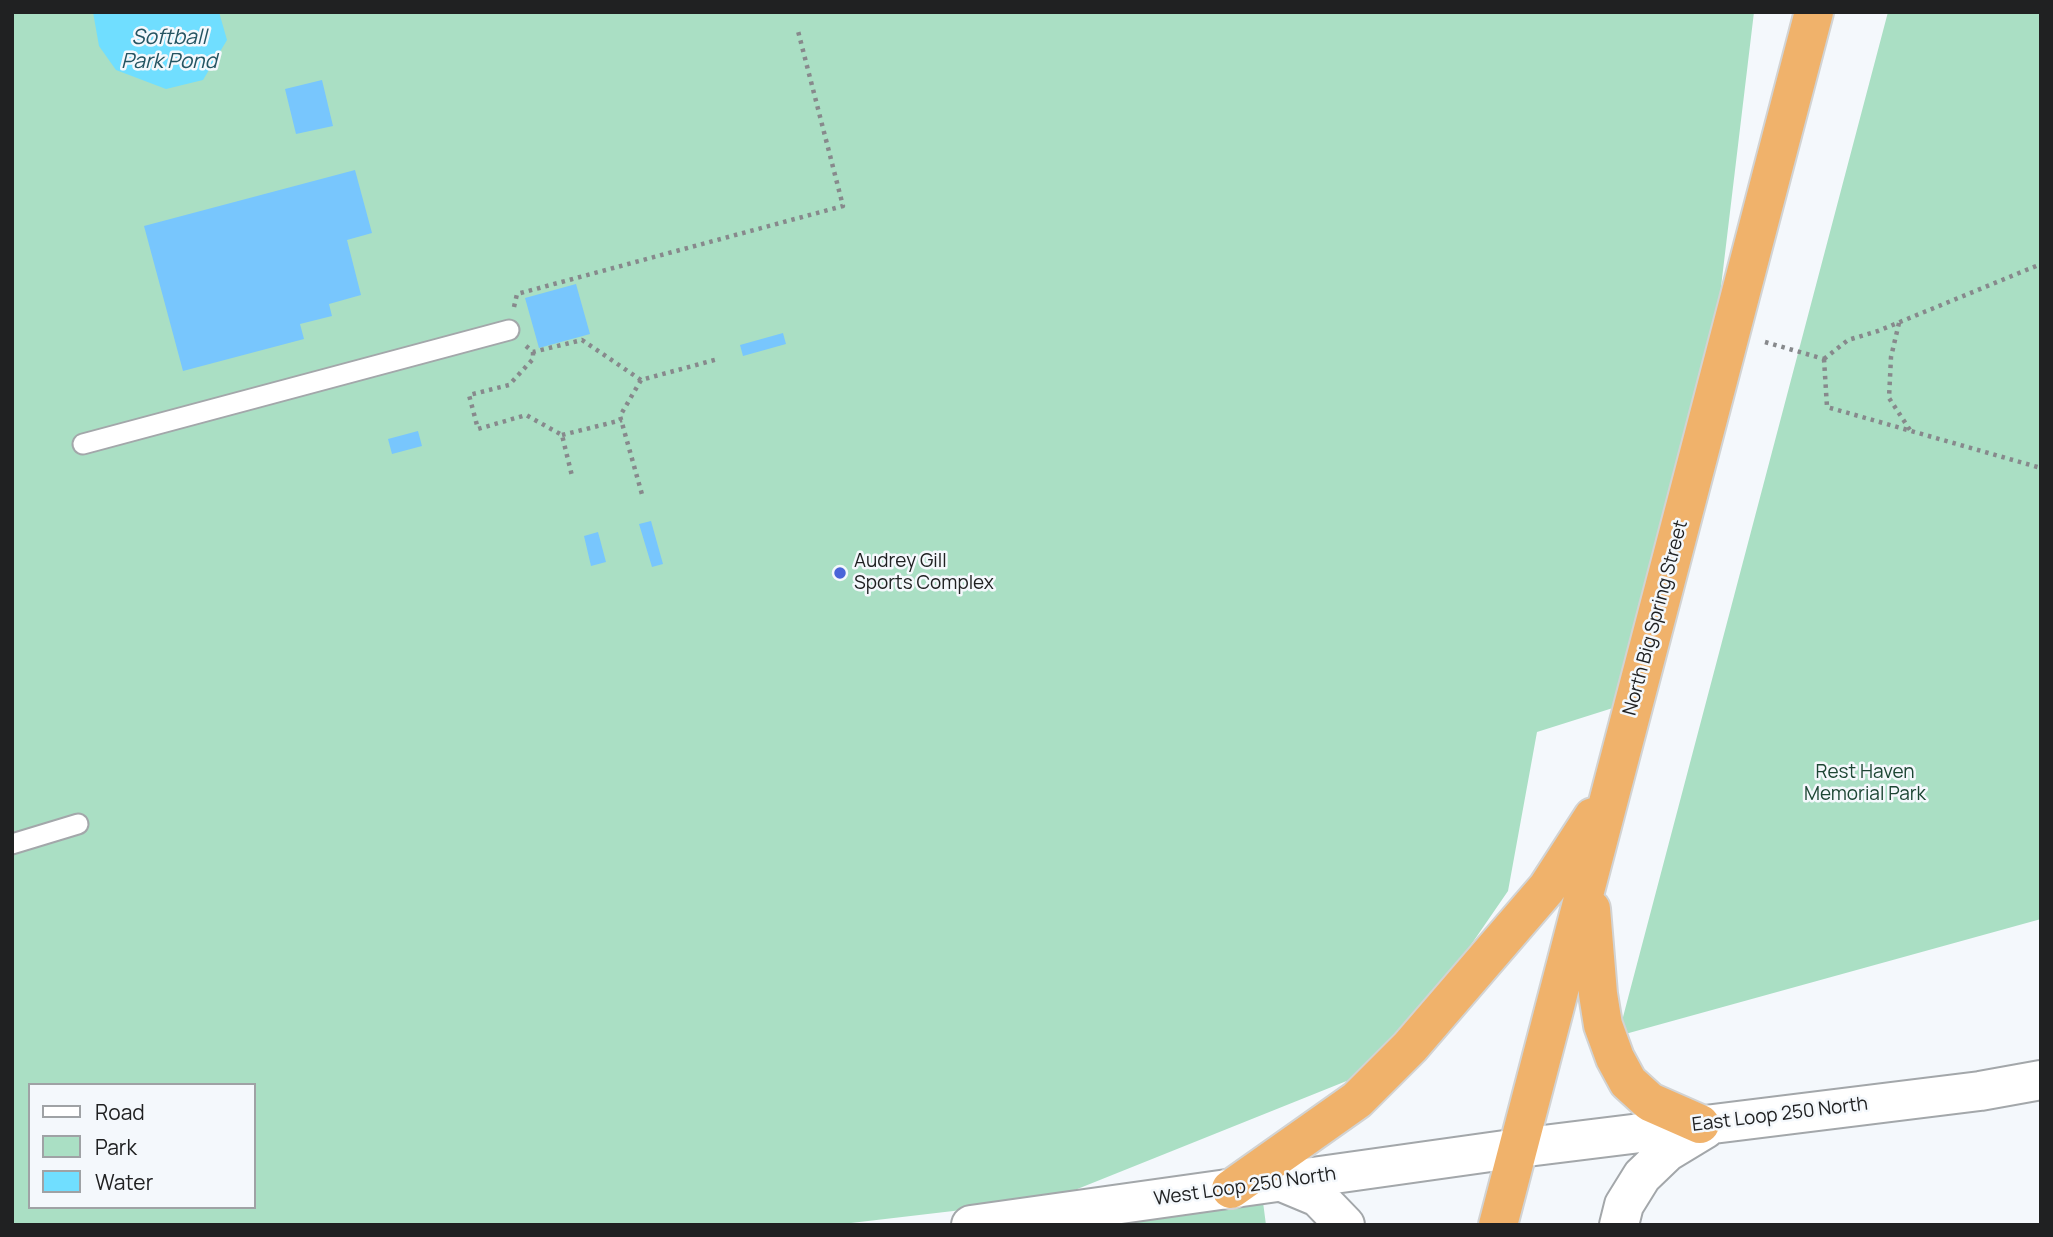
<!DOCTYPE html>
<style>
body{margin:0}
#map{position:relative;width:2053px;height:1237px;overflow:hidden;background:#f4f8fc;font-family:Manrope,sans-serif}
canvas{display:block}
.frame{position:absolute;inset:0;border:14px solid #202122;pointer-events:none}
.legend{position:absolute;left:28px;top:1083px;width:228px;height:126px;box-sizing:border-box;background:#f4f8fc;border:2px solid #9fa2a5;margin:0;padding:9px 12px;list-style:none;font-size:21px;color:#202122}
.legend li{display:flex;align-items:center;gap:14px;height:35px}
.legend b{width:35px;border:2px solid #9fa2a5}
</style>
<div id="map">
<canvas width="2053" height="1237"></canvas>
<div class="frame"></div>
<ul class="legend">
<li><b style="height:9px;background:#fff"></b>Road</li>
<li><b style="height:19px;background:#aadfc4"></b>Park</li>
<li><b style="height:19px;background:#70deff"></b>Water</li>
</ul>
</div>
<script>
const c = document.querySelector('canvas').getContext('2d');
c.lineJoin = 'round';
function fillPath(path, color) { c.fillStyle = color; c.fill(path, 'evenodd'); }
const shape = rows => new Path2D(rows.map(r => 'M' + r).join(''));
function trace(path, color, width, dash) { c.strokeStyle = color; c.lineWidth = width; c.lineCap = dash ? 'butt' : 'round'; c.setLineDash(dash || []); c.stroke(path); }
function write(font, color, halo, rows, align = 'center') {
  c.font = font + ' Manrope,sans-serif'; c.lineWidth = 5; c.setLineDash([]); c.textBaseline = 'middle'; c.strokeStyle = halo; c.fillStyle = color; for (const [text, x, y, turn = 0] of rows) {
    c.save(); c.translate(x, y); c.rotate((+turn || 0) * Math.PI / 180); c.textAlign = isNaN(turn) ? turn : align; if (halo) c.strokeText(text, 0, 0); c.fillText(text, 0, 0); c.restore();
  }
}
fillPath(shape([
 [12,12,1754,12,1702,445,1635,701,1537,732,1508,891,1389,1064,1035,1206,1047,1200,834,1225,12,1225],
 [30,1085,254,1085,254,1207,30,1207],
 [1888,12,2041,12,2041,919,1618,1036],
 [1263,1202,1266,1225,1119,1225]
]), '#aadfc4');
fillPath(shape([
 [93,12,219,12,227,40,203,80,166,89,116,70,99,46]
]), '#70deff');
fillPath(shape([
 [322,80,333,126,296,134,285,89],
 [355,170,372,233,347,240,361,295,329,304,332,316,300,324,304,339,183,371,144,226],
 [576,284,590,334,539,348,525,298],
 [783,333,786,344,743,356,740,345],
 [418,431,422,446,392,454,388,439],
 [651,521,663,564,652,567,639,524],
 [598,532,606,562,591,566,584,536]
]), '#78c6fd');
const lane = shape([
 [83,444,509,330],
 [12,844,78,824]
]);
const secondary = shape([
 [1282,1182,1318,1197,1345,1225],
 [971,1225,1519,1148,1980,1091,2041,1080],
 [1619,1225,1624,1205,1642,1176,1667,1152,1705,1129]
]);
const highway = shape([
 [1591,909,1598,994,1603,1025,1615,1058,1628,1082,1650,1102,1700,1124],
 [1231,1189,1357,1100,1410,1047,1547,888,1593,817],
 [1498,1225,1814,12]
]);
trace(lane, '#a3a7aa', 23);
trace(secondary, '#a3a7aa', 42);
trace(highway, '#d2d3d3', 42);
trace(shape([
 [514,307,517,294,843,206,798,31],
 [1899,323,1891,357,1889,398,1910,430],
 [1765,342,1824,359],
 [526,346,533,352,582,340,641,380,718,359],
 [533,352,533,359,509,385,469,395,478,429,526,415,562,435,572,476],
 [1824,359,1827,407,2041,468],
 [1824,359,1848,340,1878,331,2041,264],
 [641,380,620,416,643,498],
 [562,435,622,420]
]), '#87898c', 4.5, [3.5, 5]);
trace(lane, '#fff', 19);
trace(secondary, '#fff', 38);
trace(highway, '#f0b26b', 38);
for (const [x, y, r, color] of [
 [840,573,7,"#4a64d8"]
]) { const dot = new Path2D(); dot.arc(x, y, r, 0, 2 * Math.PI); c.fillStyle = color; c.fill(dot); trace(dot, '#f4f8fc', 2.5); }
write('19px', '#202122', '#f4f8fc', [
 ["Audrey Gill",854,562],
 ["Sports Complex",854,584]
], 'left');
write('19px', '#202122', '#f4f8fc', [
 ["North Big Spring Street",1656,618,-75],
 ["East Loop 250 North",1780,1115,-7],
 ["West Loop 250 North",1245,1187,-8]
]);
write('19px', '#1d4634', '#f4f8fc', [
 ["Rest Haven",1865,773],
 ["Memorial Park",1865,795]
]);
write('italic 21px', '#245462', '#f4f8fc', [
 ["Softball",169,38],
 ["Park Pond",169,62]
]);
</script>
